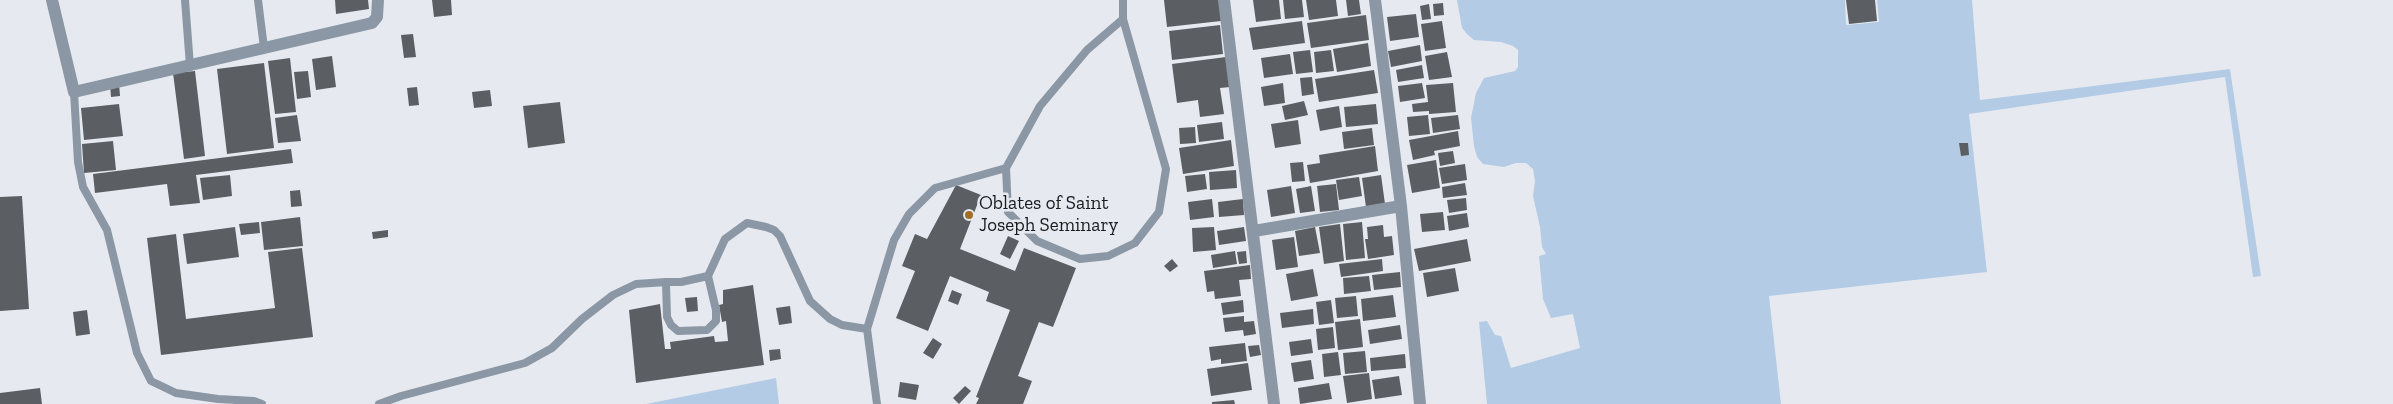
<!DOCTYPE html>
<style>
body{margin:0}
canvas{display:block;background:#e6eaf0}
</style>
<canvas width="2393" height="404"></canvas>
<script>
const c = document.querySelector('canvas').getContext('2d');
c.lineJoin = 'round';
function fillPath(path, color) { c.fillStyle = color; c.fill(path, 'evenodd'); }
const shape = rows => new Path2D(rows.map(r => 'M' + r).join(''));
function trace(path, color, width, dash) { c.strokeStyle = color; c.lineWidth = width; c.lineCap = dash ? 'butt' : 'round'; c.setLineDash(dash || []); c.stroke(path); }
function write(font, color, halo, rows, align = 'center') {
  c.font = font + ' "Zilla Slab",serif'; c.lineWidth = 5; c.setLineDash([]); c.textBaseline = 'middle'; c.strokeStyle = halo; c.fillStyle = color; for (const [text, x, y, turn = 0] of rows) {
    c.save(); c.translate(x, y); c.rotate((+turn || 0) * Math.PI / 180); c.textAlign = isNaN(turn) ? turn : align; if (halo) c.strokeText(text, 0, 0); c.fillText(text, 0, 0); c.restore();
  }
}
fillPath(shape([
 [1457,0,1845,0,1846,25,1879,22,1877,0,1972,0,1980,100,2230,69,2261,276,2253,277,2225,77,1969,114,1987,272,1769,296,1781,404,1487,404,1479,322,1487,321,1495,335,1501,336,1511,368,1580,348,1573,314,1551,318,1543,299,1539,256,1546,254,1542,247,1540,227,1533,196,1535,181,1533,169,1526,163,1516,163,1504,167,1483,164,1477,157,1474,146,1471,118,1476,93,1484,78,1515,71,1518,67,1518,50,1513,46,1501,42,1474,40,1467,34,1462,28],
 [776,378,779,404,646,404]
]), '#b4cbe5');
fillPath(shape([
 [335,0,368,0,369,9,336,14],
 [432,0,451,0,452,15,434,17],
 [1164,0,1219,0,1221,21,1167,27],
 [1253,0,1279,0,1281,19,1256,22],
 [1283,0,1302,0,1304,17,1285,19],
 [1306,0,1336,0,1338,16,1309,20],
 [1346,0,1359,0,1361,14,1348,16],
 [1846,0,1875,0,1877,21,1849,24],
 [1443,3,1444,15,1434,16,1433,4],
 [1429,4,1431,19,1422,20,1420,6],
 [1416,14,1419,37,1390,41,1387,17],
 [1366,15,1369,40,1311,48,1307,23],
 [1302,21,1305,43,1253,50,1249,28],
 [1442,21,1446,48,1425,51,1421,24],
 [1220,25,1223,54,1172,60,1169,31],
 [413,34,416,57,404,58,401,35],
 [1368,43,1371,66,1337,72,1333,49],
 [1420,45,1422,61,1391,67,1388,51],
 [1310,50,1313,72,1296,74,1293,52],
 [1331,50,1334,71,1316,73,1314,52],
 [1447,52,1452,77,1429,80,1425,56],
 [1290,54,1293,74,1264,78,1261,58],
 [332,56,336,87,316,90,312,59],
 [1226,57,1230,87,1220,88,1224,114,1200,117,1198,100,1177,103,1172,64],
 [290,58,296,112,275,114,268,61],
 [264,63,274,148,227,154,217,69],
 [1422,65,1424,78,1398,82,1396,70],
 [1374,70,1378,93,1319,102,1315,79],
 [195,71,205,156,184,159,173,73],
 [308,71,311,97,297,99,294,72],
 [1312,77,1314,94,1302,96,1300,78],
 [119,83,120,96,111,97,110,84],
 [1283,83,1285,103,1264,106,1261,87],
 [1422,83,1425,98,1400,102,1398,86],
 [1453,83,1456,112,1429,114,1429,111,1413,112,1412,104,1428,102,1426,85],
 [417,87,419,105,409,106,407,88],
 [490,90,492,106,474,108,472,92],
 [1304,101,1308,115,1285,120,1282,106],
 [560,102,565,143,528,148,523,106],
 [119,104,123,136,84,140,81,108],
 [1376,104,1378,124,1346,127,1344,107],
 [1339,106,1342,127,1320,131,1316,110],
 [297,115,301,141,278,143,275,118],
 [1428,115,1430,134,1409,136,1407,117],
 [1458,115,1460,129,1433,133,1431,118],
 [1298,120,1301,144,1275,148,1271,124],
 [1222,122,1224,139,1199,142,1197,125],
 [1195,127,1196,143,1180,144,1179,128],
 [1372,128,1374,145,1344,149,1342,132],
 [1458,131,1460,146,1434,151,1435,155,1413,160,1409,140],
 [1231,140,1234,166,1183,174,1179,148],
 [113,141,116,170,84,173,82,144],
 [1959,143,1968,143,1969,155,1961,156],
 [1375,146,1378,171,1310,183,1307,165,1320,163,1319,155],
 [291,149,293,163,196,175,200,203,170,206,167,184,95,193,93,174],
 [1453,151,1455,163,1440,166,1438,153],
 [1436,160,1440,188,1412,193,1407,165],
 [1303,162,1305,181,1292,182,1290,163],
 [1465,164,1467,180,1442,184,1439,168],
 [1236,170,1237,188,1210,190,1209,172],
 [1205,174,1207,189,1187,192,1185,176],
 [230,175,232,196,203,200,200,178],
 [1381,175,1385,204,1366,207,1362,178],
 [1359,177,1362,196,1339,200,1336,180],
 [1465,183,1467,195,1443,198,1442,187],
 [1336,184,1339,210,1320,212,1317,186],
 [956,185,981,195,960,249,1015,271,1024,248,1076,268,1053,327,1039,322,1018,376,1032,381,1023,404,976,404,979,398,976,397,1010,310,986,301,989,292,950,276,928,331,896,318,915,271,902,266,915,234,927,239],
 [1291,186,1295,213,1271,217,1267,190],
 [1311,186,1315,211,1300,213,1296,189],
 [300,190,302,206,291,207,290,191],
 [22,196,29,309,0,311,0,197],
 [1074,198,1084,201,1080,211,1070,207],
 [1466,198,1467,210,1449,213,1447,200],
 [1212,199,1214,217,1190,220,1188,202],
 [1243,199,1244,215,1219,217,1218,202],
 [1443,212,1445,230,1422,232,1420,214],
 [1467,213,1469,227,1449,231,1447,216],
 [300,217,303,246,264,250,261,222],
 [259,222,260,233,241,235,239,224],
 [1362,222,1365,258,1346,260,1343,224],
 [1340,224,1344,261,1324,264,1319,227],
 [1383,225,1384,237,1392,236,1394,255,1368,259,1365,239,1368,239,1367,227],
 [235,227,239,257,187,264,183,234],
 [1214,227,1216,250,1193,252,1192,228],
 [1244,227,1246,241,1219,245,1217,231],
 [1315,227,1320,253,1299,256,1295,231],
 [388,230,388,237,373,239,372,232],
 [176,234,186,319,275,308,268,252,302,248,313,337,161,355,147,238],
 [1008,236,1019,241,1010,259,1000,254],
 [1294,237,1298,267,1276,270,1272,240],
 [1467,239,1471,261,1419,271,1414,249],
 [1235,251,1237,264,1213,268,1211,255],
 [1246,251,1247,263,1239,264,1237,252],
 [1172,259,1178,266,1170,272,1164,266],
 [1382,259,1383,271,1341,277,1339,264],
 [1250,265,1251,279,1239,280,1241,296,1215,299,1214,291,1207,292,1204,271],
 [1455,268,1459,291,1427,297,1423,273],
 [1313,269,1318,296,1291,301,1286,274],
 [1400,272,1401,287,1374,290,1372,275],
 [1369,276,1371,291,1344,294,1343,278],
 [753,285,764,365,636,383,629,310,660,304,665,349,671,349,670,342,714,336,715,342,728,341,726,321,722,322,719,305,723,304,723,290],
 [952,290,962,294,958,305,948,301],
 [1393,295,1396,317,1363,321,1361,299],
 [1356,296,1358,316,1337,318,1335,298],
 [697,297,698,311,687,312,685,298],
 [1243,300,1244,312,1223,315,1221,303],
 [1331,300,1334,323,1319,325,1316,302],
 [790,306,792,323,779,325,776,308],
 [1313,309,1314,324,1282,328,1280,313],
 [87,310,90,334,76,336,73,312],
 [1244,316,1244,322,1254,321,1256,334,1244,336,1243,330,1225,332,1223,318],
 [1360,319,1363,347,1338,350,1335,322],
 [1400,325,1402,339,1370,344,1368,330],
 [1333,327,1335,348,1318,350,1316,329],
 [933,338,942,344,933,359,923,353],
 [1311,339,1313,353,1291,356,1289,342],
 [1245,343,1247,361,1221,364,1221,359,1211,361,1209,347],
 [1259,345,1261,355,1250,357,1248,346],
 [780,349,781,359,770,361,769,350],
 [1365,351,1367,372,1345,374,1343,353],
 [1338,352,1341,375,1324,377,1322,354],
 [1405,354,1406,368,1371,371,1370,358],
 [1311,360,1314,379,1294,382,1291,363],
 [1248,363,1252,390,1211,396,1207,369],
 [1369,373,1372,399,1347,403,1343,376],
 [1399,376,1402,395,1375,399,1372,380],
 [900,382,919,385,916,400,898,397],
 [1329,383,1332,399,1300,404,1298,388],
 [965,386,971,391,959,404,953,398],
 [40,388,42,404,0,404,0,393],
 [1234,400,1235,404,1212,404,1212,402]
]), '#5b5f63');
trace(shape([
 [185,0,190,66],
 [258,0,264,48],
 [1123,19,1087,50,1040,106,1006,168,1008,212,1037,241,1080,259,1108,256,1135,243,1159,212,1166,169,1123,19,1123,0],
 [74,92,78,162,83,187,107,230,137,353,151,381,176,393,218,399,254,401,262,404],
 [708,276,725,239,747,223,766,227,774,230,780,236,810,301,830,319,842,325,867,329],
 [708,276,716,310,716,321,707,330,678,331,671,325,667,317,666,282,681,282,708,276],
 [379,404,401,396,525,363,552,348,582,319,613,295,636,284,666,282],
 [877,404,867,329,894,240,909,214,935,188,1006,168]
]), '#8b97a5', 8);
trace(shape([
 [52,0,74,92,372,23,377,17,378,0],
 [1224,0,1274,404],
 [1375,0,1401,206,1420,404],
 [1254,231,1401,206]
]), '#8b97a5', 12);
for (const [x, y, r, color] of [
 [969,215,5,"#a06e24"]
]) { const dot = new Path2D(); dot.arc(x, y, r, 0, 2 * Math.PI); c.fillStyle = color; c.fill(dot); trace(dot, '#e6eaf0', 2); }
write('19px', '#1a1b1d', '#e6eaf0', [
 ["Oblates of Saint",979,204],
 ["Joseph Seminary",979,226]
], 'left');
</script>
